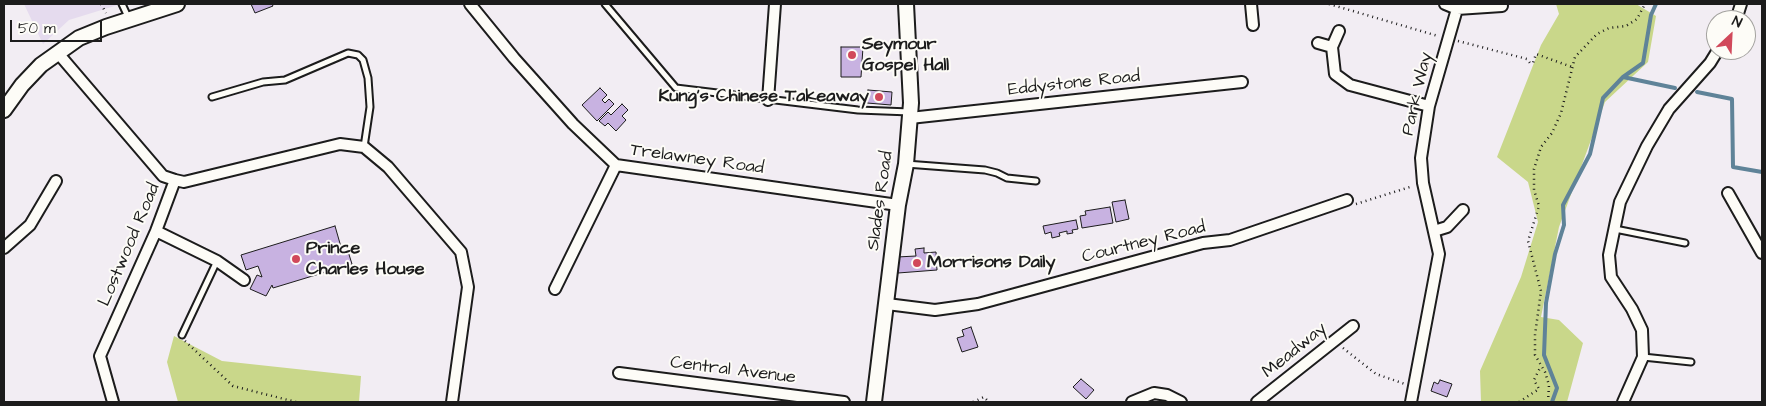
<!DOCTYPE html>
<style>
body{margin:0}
#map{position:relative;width:1766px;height:406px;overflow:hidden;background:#f2edf3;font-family:"Architects Daughter",sans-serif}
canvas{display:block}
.frame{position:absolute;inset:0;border:5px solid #1c1c1c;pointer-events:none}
.north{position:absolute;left:1706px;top:10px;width:50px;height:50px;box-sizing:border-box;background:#fdfcf7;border:1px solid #a3a29f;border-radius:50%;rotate:25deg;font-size:14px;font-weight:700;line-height:20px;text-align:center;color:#1c1c1c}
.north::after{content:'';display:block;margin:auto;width:18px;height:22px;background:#d1495b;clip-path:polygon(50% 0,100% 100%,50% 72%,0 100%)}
.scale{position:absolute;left:10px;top:20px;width:92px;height:22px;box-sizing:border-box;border:2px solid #1c1c1c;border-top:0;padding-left:6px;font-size:15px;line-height:18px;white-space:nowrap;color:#1c1c1c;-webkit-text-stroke:4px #fdfcf7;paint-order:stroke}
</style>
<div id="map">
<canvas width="1766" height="406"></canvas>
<div class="frame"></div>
<div class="north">N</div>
<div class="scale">50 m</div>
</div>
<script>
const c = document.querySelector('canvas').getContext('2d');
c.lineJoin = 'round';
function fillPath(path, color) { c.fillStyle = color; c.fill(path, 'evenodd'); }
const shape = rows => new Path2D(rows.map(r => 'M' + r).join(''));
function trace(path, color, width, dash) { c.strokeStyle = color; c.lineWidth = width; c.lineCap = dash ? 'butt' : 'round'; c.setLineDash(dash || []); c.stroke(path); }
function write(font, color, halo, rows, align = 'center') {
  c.font = font + ' "Architects Daughter",sans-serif'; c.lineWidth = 4; c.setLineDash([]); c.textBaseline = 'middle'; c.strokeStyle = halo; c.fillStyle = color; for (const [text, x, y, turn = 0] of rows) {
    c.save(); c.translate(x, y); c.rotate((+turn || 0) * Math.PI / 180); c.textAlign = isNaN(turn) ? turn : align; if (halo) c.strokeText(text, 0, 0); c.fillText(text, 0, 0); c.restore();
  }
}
fillPath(shape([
 [24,4,121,4,69,20,43,44]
]), '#e5dbee');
fillPath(shape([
 [1556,4,1636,4,1656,16,1648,62,1605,102,1559,227,1541,317,1559,320,1583,343,1567,402,1481,402,1480,371,1521,277,1538,222,1528,182,1497,157,1541,45,1559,14],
 [174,336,222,361,361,376,359,402,178,402,167,362]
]), '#c9d78a');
trace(shape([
 [1623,77,1675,88],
 [1697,92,1732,99,1733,167,1762,172],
 [1552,402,1557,388,1544,355,1546,303,1555,254,1564,225,1563,205,1590,154,1603,98,1623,77,1643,63,1651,15,1656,4]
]), '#5f8398', 4);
const building = shape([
 [251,4,272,4,273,6,255,13,251,4],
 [841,47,863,47,861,77,841,77,841,47],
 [600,88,607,95,602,100,605,103,609,99,614,104,597,121,582,105,600,88],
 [868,90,892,92,891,105,867,103,868,90],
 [622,104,628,110,622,116,626,120,616,131,608,123,605,126,599,121,608,112,611,115,622,104],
 [1125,200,1129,219,1116,222,1112,202,1125,200],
 [1110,207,1113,223,1082,228,1080,216,1086,215,1085,211,1110,207],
 [1076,220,1078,229,1072,230,1073,233,1067,234,1067,231,1059,233,1060,236,1052,238,1051,232,1045,234,1043,226,1076,220],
 [335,226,341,247,346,245,352,264,273,288,272,285,266,296,250,289,257,275,262,277,258,266,246,270,241,255,335,226],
 [924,248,924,253,936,252,937,270,898,273,897,257,916,256,915,249,924,248],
 [971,327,978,347,962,352,957,338,964,336,962,330,971,327],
 [1081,379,1094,390,1086,399,1073,387,1081,379],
 [1440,380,1452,384,1447,397,1431,391,1434,382,1438,384,1440,380]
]);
fillPath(building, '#c8b2e1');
trace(building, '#1c1c1c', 1);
const lane = shape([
 [122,4,129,19],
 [605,4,676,88,858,110,910,112],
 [212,97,263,82,285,80,348,53,358,55,363,60,368,78,370,107,364,147],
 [906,164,985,170,997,173,1007,178,1036,181],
 [1615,229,1685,243],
 [182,335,217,261],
 [1643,357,1691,362]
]);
const street = shape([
 [470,4,514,58,573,124,616,165,898,205],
 [1251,4,1253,25],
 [1445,4,1457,9],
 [1736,20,1741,4],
 [1339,31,1332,47,1335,74,1350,85,1429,106],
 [1318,43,1332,47],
 [57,52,163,176,175,180,184,182,340,144,364,147,388,167,461,252,468,287,452,402],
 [768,100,775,4],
 [910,118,1242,82],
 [1728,193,1762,253],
 [156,231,217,261,244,280],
 [1434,231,1447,227,1463,210],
 [4,248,30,225,56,181],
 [555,289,616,165],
 [887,304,935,310,978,304,1203,243,1230,240,1347,200],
 [619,373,844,402],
 [113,402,100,356,156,231,175,180],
 [1132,402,1154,393,1167,395,1181,402],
 [1257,402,1353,326],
 [1411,402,1439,254,1423,183,1421,158,1429,106,1457,9,1502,6],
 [1623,402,1643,357,1642,330,1632,309,1611,277,1609,255,1620,202,1647,146,1669,109,1710,63,1718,50]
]);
const secondary = shape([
 [4,110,22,85,41,65,79,38,106,27,177,4],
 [874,402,898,205,906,164,911,103,906,4]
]);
trace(lane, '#1c1c1c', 9);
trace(street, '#1c1c1c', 14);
trace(secondary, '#1c1c1c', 18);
trace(shape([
 [101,4,106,13],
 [1329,4,1438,36],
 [1458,41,1527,59,1530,63,1533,63,1536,54,1572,67],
 [1356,204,1413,186],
 [185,341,233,386,296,402],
 [1343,348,1376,374,1405,384],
 [973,402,984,397,989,402],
 [1519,402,1539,389,1534,380,1541,366],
 [1548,402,1549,385,1545,372,1535,355,1535,335,1541,291,1528,241,1539,206,1534,190,1534,169,1541,147,1552,133,1561,113,1575,57,1597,34,1609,28,1626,26,1637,19,1645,4]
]), '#1c1c1c', 2.5, [1, 4]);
trace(lane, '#fdfcf7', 5);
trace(street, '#fdfcf7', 10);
trace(secondary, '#fdfcf7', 14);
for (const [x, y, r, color] of [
 [852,55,5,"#d1495b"],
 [879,97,5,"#d1495b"],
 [296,259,5,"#d1495b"],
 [917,263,5,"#d1495b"]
]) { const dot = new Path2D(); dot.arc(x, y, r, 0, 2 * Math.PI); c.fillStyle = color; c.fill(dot); trace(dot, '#fdfcf7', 2); }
write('bold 18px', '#1c1c1c', '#fdfcf7', [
 ["Seymour",862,45],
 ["Gospel Hall",862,66],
 ["Kung's Chinese Takeaway",869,97,"right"],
 ["Prince",306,249],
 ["Charles House",306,270],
 ["Morrisons Daily",927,263]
], 'left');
write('18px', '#1c1c1c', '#fdfcf7', [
 ["Eddystone Road",1074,84,-6],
 ["Park Way",1418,94,-77],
 ["Trelawney Road",697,160,8],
 ["Slades Road",881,201,-82],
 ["Courtney Road",1144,243,-14],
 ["Lostwood Road",130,245,-67],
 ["Meadway",1295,351,-39],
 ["Central Avenue",733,371,7]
]);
</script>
